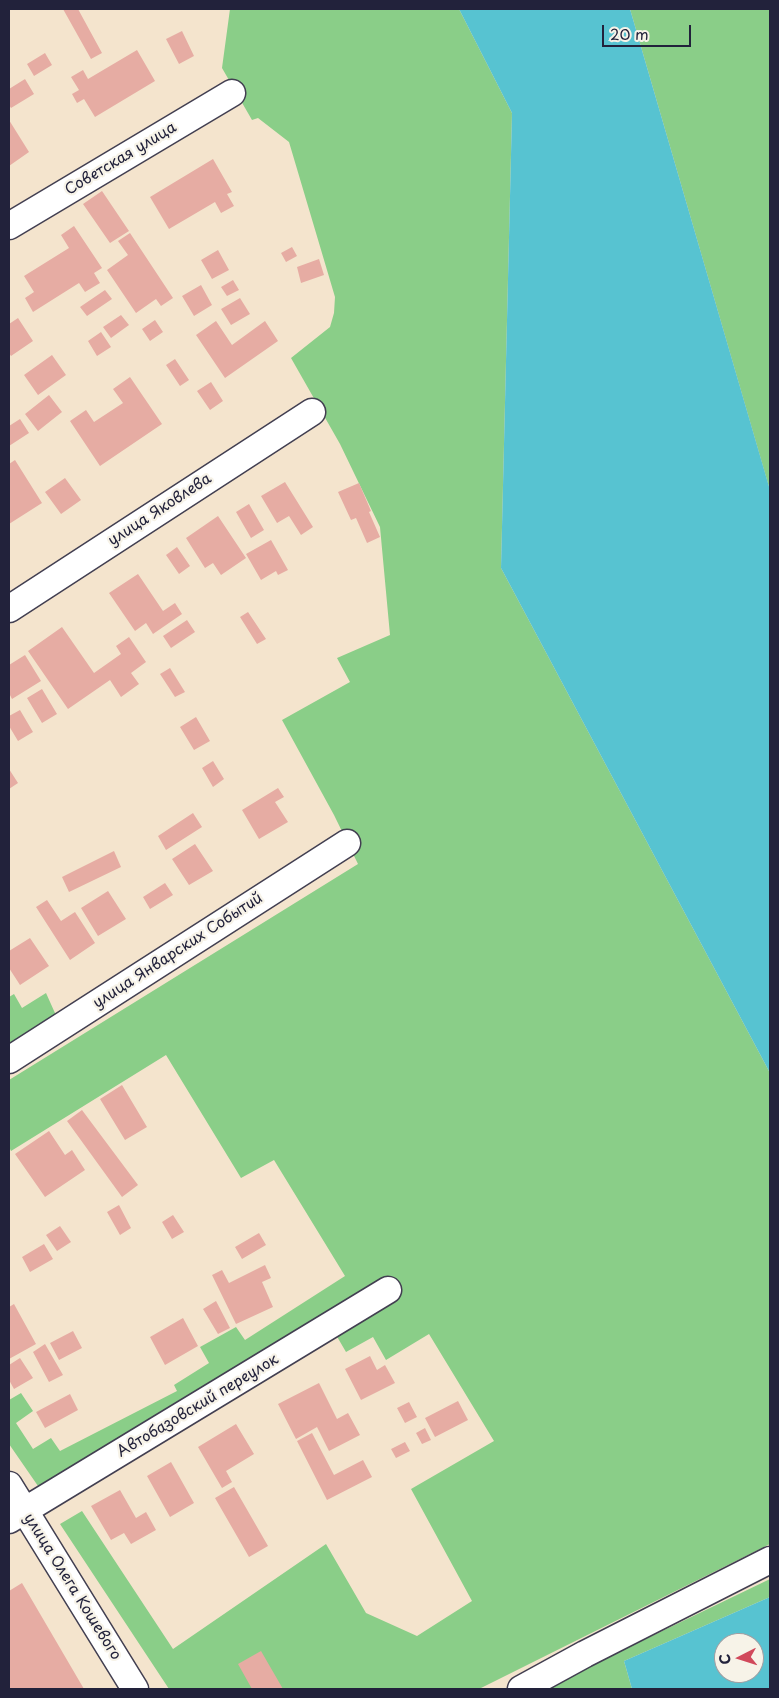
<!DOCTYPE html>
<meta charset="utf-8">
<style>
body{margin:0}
#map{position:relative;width:779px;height:1698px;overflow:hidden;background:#f4e4cd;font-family:"Playpen Sans",sans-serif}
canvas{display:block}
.frame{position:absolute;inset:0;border:10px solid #22223b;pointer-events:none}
.north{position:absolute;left:714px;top:1633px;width:50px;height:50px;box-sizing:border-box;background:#f7f3e8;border:1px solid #a29fa3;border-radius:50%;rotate:265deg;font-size:14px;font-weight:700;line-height:20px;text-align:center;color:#22223b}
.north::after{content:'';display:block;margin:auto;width:18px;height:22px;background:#d1495b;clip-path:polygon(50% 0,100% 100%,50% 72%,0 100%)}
.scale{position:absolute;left:602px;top:25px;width:89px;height:22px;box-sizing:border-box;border:2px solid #22223b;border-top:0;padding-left:6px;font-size:15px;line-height:18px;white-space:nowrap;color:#22223b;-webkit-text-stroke:4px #f7f3e8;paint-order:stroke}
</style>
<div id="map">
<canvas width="779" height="1698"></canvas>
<div class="frame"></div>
<div class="north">С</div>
<div class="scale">20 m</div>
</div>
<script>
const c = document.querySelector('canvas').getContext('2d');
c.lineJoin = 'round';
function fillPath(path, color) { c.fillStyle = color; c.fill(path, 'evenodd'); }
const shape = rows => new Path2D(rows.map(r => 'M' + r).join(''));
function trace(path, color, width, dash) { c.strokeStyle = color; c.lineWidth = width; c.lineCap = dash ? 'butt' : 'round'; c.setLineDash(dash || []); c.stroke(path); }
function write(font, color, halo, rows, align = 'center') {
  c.font = font + ' "Playpen Sans",sans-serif'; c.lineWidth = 4.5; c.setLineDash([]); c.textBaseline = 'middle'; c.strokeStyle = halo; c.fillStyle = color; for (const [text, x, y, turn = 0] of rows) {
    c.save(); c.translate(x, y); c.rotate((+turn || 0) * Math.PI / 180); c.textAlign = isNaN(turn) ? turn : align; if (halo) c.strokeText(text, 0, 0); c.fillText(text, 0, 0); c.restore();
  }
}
fillPath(shape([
 [230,9,459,9,512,113,501,568,770,1073,770,1544,479,1689,169,1689,60,1524,82,1511,173,1649,326,1544,366,1613,417,1636,472,1601,411,1489,494,1441,429,1334,386,1360,373,1337,346,1352,325,1316,38,1486,9,1444,9,1400,21,1393,33,1411,16,1423,33,1449,51,1438,60,1451,177,1391,174,1385,209,1363,200,1347,236,1327,245,1340,345,1276,274,1160,241,1178,166,1055,11,1151,9,1147,9,1080,358,864,334,815,282,720,350,682,337,658,390,635,380,527,340,444,291,358,330,327,334,313,335,297,289,142,258,118,252,120,222,68],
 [630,9,770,9,770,490,769,487],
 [46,993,59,1022,9,1053,9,997,14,994,22,1008],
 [770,1579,770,1597,624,1661,632,1689,542,1689]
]), '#8ace88');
fillPath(shape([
 [459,9,630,9,770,490,770,1073,501,568,512,113],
 [770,1597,770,1689,632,1689,624,1661],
 [724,1643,754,1643,754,1673,724,1673]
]), '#57c3d1');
fillPath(shape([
 [63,9,78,9,102,53,91,59],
 [182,31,194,56,179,64,166,39],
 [137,50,155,81,95,117,84,99,77,103,72,94,79,90,71,77,83,70,88,79],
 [45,53,52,65,34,76,27,64],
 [25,79,34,94,11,108,9,105,9,89],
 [9,120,29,152,9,166],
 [213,159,232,192,227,194,234,206,221,213,215,202,169,229,150,197],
 [102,191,129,231,110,243,83,204],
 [74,226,102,268,94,273,100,283,85,292,79,283,33,312,25,298,34,292,24,276,69,248,61,235],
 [130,233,173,298,161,306,156,299,136,313,107,270,128,255,118,241],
 [292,247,297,256,286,262,281,253],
 [218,250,229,270,212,279,201,260],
 [319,259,324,275,301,283,297,267],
 [233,280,239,290,227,296,221,287],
 [201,285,212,305,194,316,182,296],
 [105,290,112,299,87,316,80,307],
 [240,298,250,314,231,325,221,309],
 [121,315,129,325,111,338,103,327],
 [18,318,33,341,11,356,9,353,9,324],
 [155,320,163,332,150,341,142,329],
 [216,321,232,345,265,321,278,341,225,378,196,335],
 [101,332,111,347,97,356,88,341],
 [52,355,66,375,38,395,24,375],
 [175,359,189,380,180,386,166,365],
 [130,377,162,424,100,466,70,421,86,410,94,422,123,403,113,389],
 [211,382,223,401,210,410,197,391],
 [49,395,62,412,38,431,25,414],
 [20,419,29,433,9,446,9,426],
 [15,460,42,503,9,524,9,464],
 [65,478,81,500,61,514,45,492],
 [285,482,313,527,301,535,289,516,277,523,261,496],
 [359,483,371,511,369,512,380,537,367,543,356,518,351,520,338,492],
 [249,504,264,530,251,538,236,512],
 [218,516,246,558,221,575,213,563,205,568,186,538],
 [271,540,288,570,278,575,276,571,261,580,246,554],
 [177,547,190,566,179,574,166,555],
 [138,574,163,611,175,603,182,614,153,634,146,623,135,631,109,593],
 [248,612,266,639,257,644,240,617],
 [187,620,195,632,171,648,163,636],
 [62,627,94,673,121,654,116,646,129,637,146,662,131,673,139,684,121,697,110,680,68,709,28,651],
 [25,655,41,681,12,699,9,693,9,665],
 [170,668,185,692,175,697,160,674],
 [42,689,57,714,42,723,27,698],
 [20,710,33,732,18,741,9,726,9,716],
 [196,717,210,741,194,750,180,727],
 [213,761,224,779,213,787,202,768],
 [9,769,18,783,9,789],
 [278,788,284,797,275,802,288,822,259,839,242,810],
 [193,813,202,827,166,850,158,836],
 [195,844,213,871,189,885,172,859],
 [114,851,121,867,69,892,62,877],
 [165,883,173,895,150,909,143,897],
 [108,891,126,919,98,936,81,908],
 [47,900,61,921,75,912,95,943,70,960,36,907],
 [30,938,49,966,20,985,9,968,9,951],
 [122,1085,147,1127,125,1140,100,1099],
 [82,1110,138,1185,122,1197,67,1121],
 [49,1131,65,1155,72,1150,85,1170,45,1197,15,1154],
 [119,1205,131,1228,120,1235,107,1212],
 [173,1215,184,1232,172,1239,162,1222],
 [60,1226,71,1242,57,1251,46,1235],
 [259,1233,266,1245,242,1259,235,1247],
 [44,1244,53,1259,30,1272,22,1257],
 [265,1265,271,1278,262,1282,273,1307,236,1324,212,1275,222,1270,229,1283],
 [216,1301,230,1328,218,1334,203,1309],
 [14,1304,36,1344,9,1359,9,1307],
 [183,1318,198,1346,165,1365,150,1337],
 [73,1331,82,1348,59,1360,50,1343],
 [45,1344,63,1375,49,1382,33,1352],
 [370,1356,377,1370,385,1365,395,1383,361,1400,345,1369],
 [20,1358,33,1378,14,1389,9,1380,9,1365],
 [319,1383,337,1419,348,1413,360,1435,329,1451,317,1427,296,1439,278,1404],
 [70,1394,78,1410,45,1428,36,1412],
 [458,1401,468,1420,435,1437,425,1418],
 [409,1402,417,1417,405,1423,397,1408],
 [236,1424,254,1454,226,1471,232,1482,222,1488,198,1447],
 [425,1428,431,1440,422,1444,416,1433],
 [312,1433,334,1475,363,1460,372,1477,327,1500,297,1441],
 [405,1442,410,1451,396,1458,391,1449],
 [171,1462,194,1503,170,1517,147,1476],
 [234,1487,268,1546,249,1557,215,1498],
 [120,1490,136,1518,146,1512,156,1530,131,1544,124,1533,111,1540,91,1506],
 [22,1583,84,1689,9,1689,9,1591],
 [261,1651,283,1689,252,1689,238,1664]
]), '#e6aca3');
const street = shape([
 [9,226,232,93],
 [9,609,312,412],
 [9,1060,347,843],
 [9,1485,135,1689],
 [9,1520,388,1290],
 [521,1689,585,1654,770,1560]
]);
trace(street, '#423f51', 29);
trace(street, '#fff', 26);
write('15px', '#22223b', '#f7f3e8', [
 ["Советская улица",121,159,-31],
 ["улица Яковлева",160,510,-33],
 ["улица Январских Событий",178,951,-33],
 ["Автобазовский переулок",198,1406,-31],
 ["улица Олега Кошевого",72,1587,58]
]);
</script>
